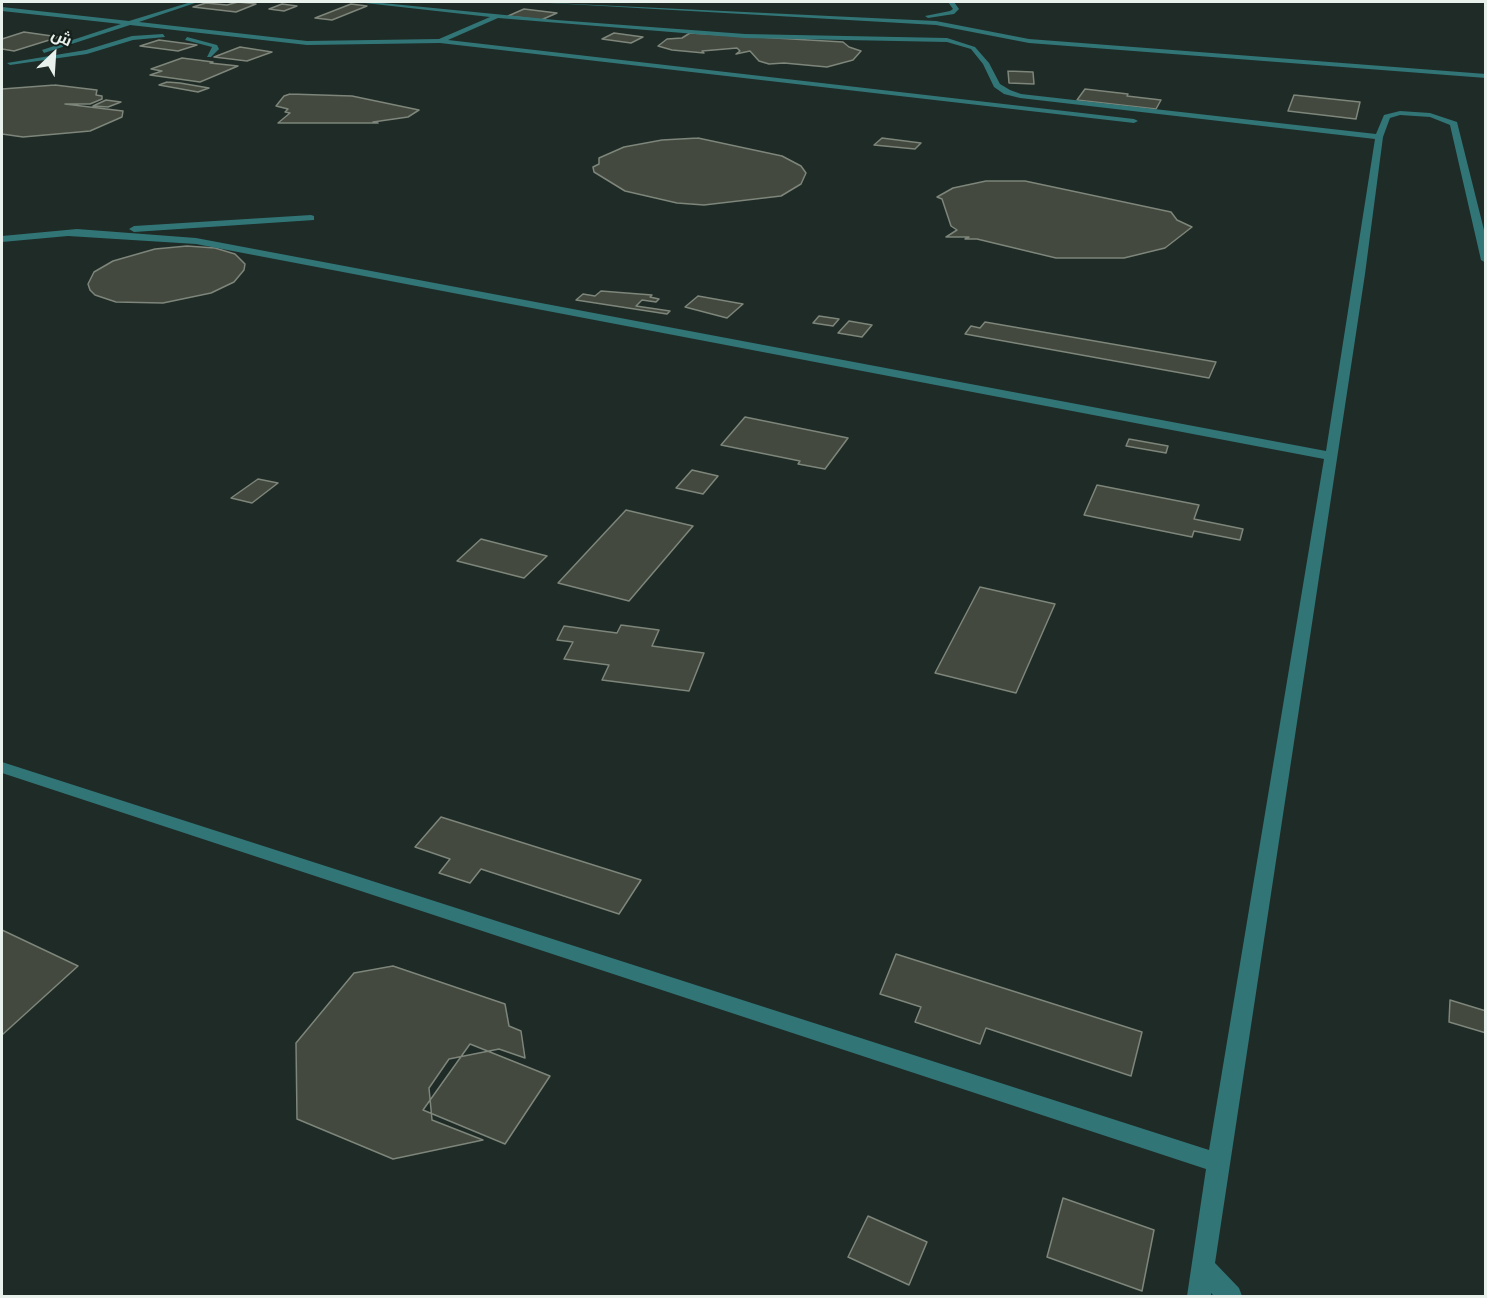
<!DOCTYPE html>
<meta charset="utf-8">
<style>
body{margin:0}
#map{position:relative;width:1487px;height:1298px;overflow:hidden;background:#1f2b26;font-family:Cabin,Cairo,sans-serif}
canvas{display:block}
.frame{position:absolute;inset:0;border:3px solid #e9f1ed;pointer-events:none}
.north{position:absolute;left:24px;top:24px;width:60px;height:60px;-webkit-text-stroke:4px #16211c;paint-order:stroke;rotate:25deg;font-size:16px;font-weight:700;line-height:24px;text-align:center;color:#e9f1ed}
.north::after{content:'';display:block;margin:auto;width:21px;height:27px;background:#e9f1ed;clip-path:polygon(50% 0,100% 100%,50% 72%,0 100%)}
</style>
<div id="map">
<canvas width="1487" height="1298"></canvas>
<div class="frame"></div>
<div class="north">ش</div>
</div>
<script>
const c = document.querySelector('canvas').getContext('2d');
c.lineJoin = 'round';
function fillPath(path, color) { c.fillStyle = color; c.fill(path, 'evenodd'); }
const shape = rows => new Path2D(rows.map(r => 'M' + r).join(''));
function trace(path, color, width, dash) { c.strokeStyle = color; c.lineWidth = width; c.lineCap = dash ? 'butt' : 'round'; c.setLineDash(dash || []); c.stroke(path); }
const building = shape([
 [238,2,256,4,236,12,193,7,206,3,227,5,238,2],
 [282,4,297,6,284,11,269,9,282,4],
 [351,4,367,6,332,20,315,18,351,4],
 [524,9,557,13,541,20,508,16,524,9],
 [24,32,59,37,14,51,2,49,2,39,24,32],
 [614,33,643,37,631,43,602,39,614,33],
 [690,33,843,42,849,47,861,51,853,60,827,67,784,63,769,64,759,61,750,51,736,54,740,51,737,48,702,51,704,53,672,50,658,46,667,39,682,38,690,33],
 [159,40,197,45,178,51,140,46,159,40],
 [240,47,272,52,247,61,214,57,240,47],
 [182,58,213,62,210,63,238,66,200,82,150,75,162,71,151,69,182,58],
 [1008,71,1033,72,1034,84,1009,83,1008,71],
 [167,82,180,83,209,88,198,92,159,85,167,82],
 [55,85,97,90,96,95,102,96,102,99,90,104,65,104,123,111,122,117,90,131,23,137,2,134,2,89,55,85],
 [1085,89,1128,94,1127,96,1161,100,1156,109,1077,100,1085,89],
 [290,94,352,96,419,110,408,117,373,122,378,123,278,123,290,113,285,112,288,109,276,106,284,96,290,94],
 [1294,95,1360,102,1356,119,1288,111,1294,95],
 [106,100,121,102,108,107,93,106,106,100],
 [698,138,782,156,801,166,806,173,801,184,781,196,704,205,677,203,625,191,594,172,593,167,599,164,599,158,624,147,662,140,698,138],
 [882,138,921,143,915,149,874,145,882,138],
 [986,181,1025,181,1171,212,1177,220,1192,227,1165,248,1124,258,1056,258,977,239,965,239,969,237,946,237,957,230,951,226,942,199,937,197,953,188,986,181],
 [187,246,215,248,235,254,245,264,244,270,234,282,211,293,163,303,116,302,95,295,90,290,88,284,94,272,113,261,155,249,187,246],
 [601,291,652,295,650,297,659,299,656,302,642,300,636,306,670,311,667,314,576,300,583,294,595,296,601,291],
 [698,296,743,304,727,318,685,307,698,296],
 [819,316,839,319,833,326,813,323,819,316],
 [849,321,872,325,862,337,838,333,849,321],
 [985,322,1216,362,1209,378,965,334,971,326,980,328,985,322],
 [745,417,848,438,825,469,798,464,800,461,721,445,745,417],
 [1129,439,1168,446,1166,453,1126,446,1129,439],
 [692,470,718,476,703,494,676,488,692,470],
 [258,479,278,483,252,503,231,498,258,479],
 [1097,485,1199,505,1194,519,1243,529,1240,540,1194,531,1192,537,1084,515,1097,485],
 [626,510,693,526,629,601,558,583,626,510],
 [481,539,547,556,524,578,457,561,481,539],
 [980,587,1055,604,1016,693,935,673,980,587],
 [621,625,659,630,652,646,704,653,689,691,602,680,609,665,564,659,573,642,557,640,564,626,617,633,621,625],
 [441,817,641,880,619,914,481,869,470,883,439,873,450,859,415,847,441,817],
 [2,930,78,966,2,1035,2,930],
 [896,954,1142,1032,1131,1076,986,1028,980,1044,915,1022,921,1007,880,994,896,954],
 [393,966,505,1004,509,1026,521,1031,525,1058,499,1049,449,1059,429,1088,432,1120,483,1140,393,1159,297,1119,296,1043,354,973,393,966],
 [1450,1000,1486,1011,1486,1033,1449,1022,1450,1000],
 [470,1044,550,1076,505,1144,423,1110,470,1044],
 [1063,1198,1154,1230,1142,1291,1047,1257,1063,1198],
 [868,1216,927,1242,909,1285,848,1257,868,1216]
]);
fillPath(building, '#43493f');
trace(building, '#7e857a', 1.5);
fillPath(shape([
 [191,2,198,2,139,22,307,41,439,39,490,17,356,2,372,2,556,20,745,34,947,38,975,47,989,63,1000,84,1010,90,1021,94,1376,134,1384,115,1400,111,1430,113,1457,122,1486,238,1486,263,1481,260,1450,125,1430,117,1400,115,1390,118,1383,137,1365,274,1215,1263,1239,1288,1242,1296,1214,1296,1211,1293,1211,1296,1187,1296,1206,1169,2,773,2,762,1209,1150,1324,459,196,244,68,236,2,242,2,236,77,229,196,238,1326,451,1375,139,1020,98,1004,94,994,87,983,64,971,49,947,42,745,38,498,18,448,40,1134,119,1138,121,1134,123,440,43,307,45,130,25,44,53,42,50,121,24,2,11,2,7,129,21,191,2],
 [532,2,936,21,1029,39,1486,74,1486,78,1029,43,936,25,532,2],
 [948,2,954,2,959,9,954,14,928,18,925,16,950,11,953,9,948,2],
 [163,34,165,37,133,40,87,54,10,65,7,63,86,50,132,36,163,34],
 [187,37,217,45,219,49,211,57,207,57,212,47,185,40,187,37],
 [311,215,314,216,314,220,134,232,129,229,134,226,311,215]
]), '#317577');
</script>
